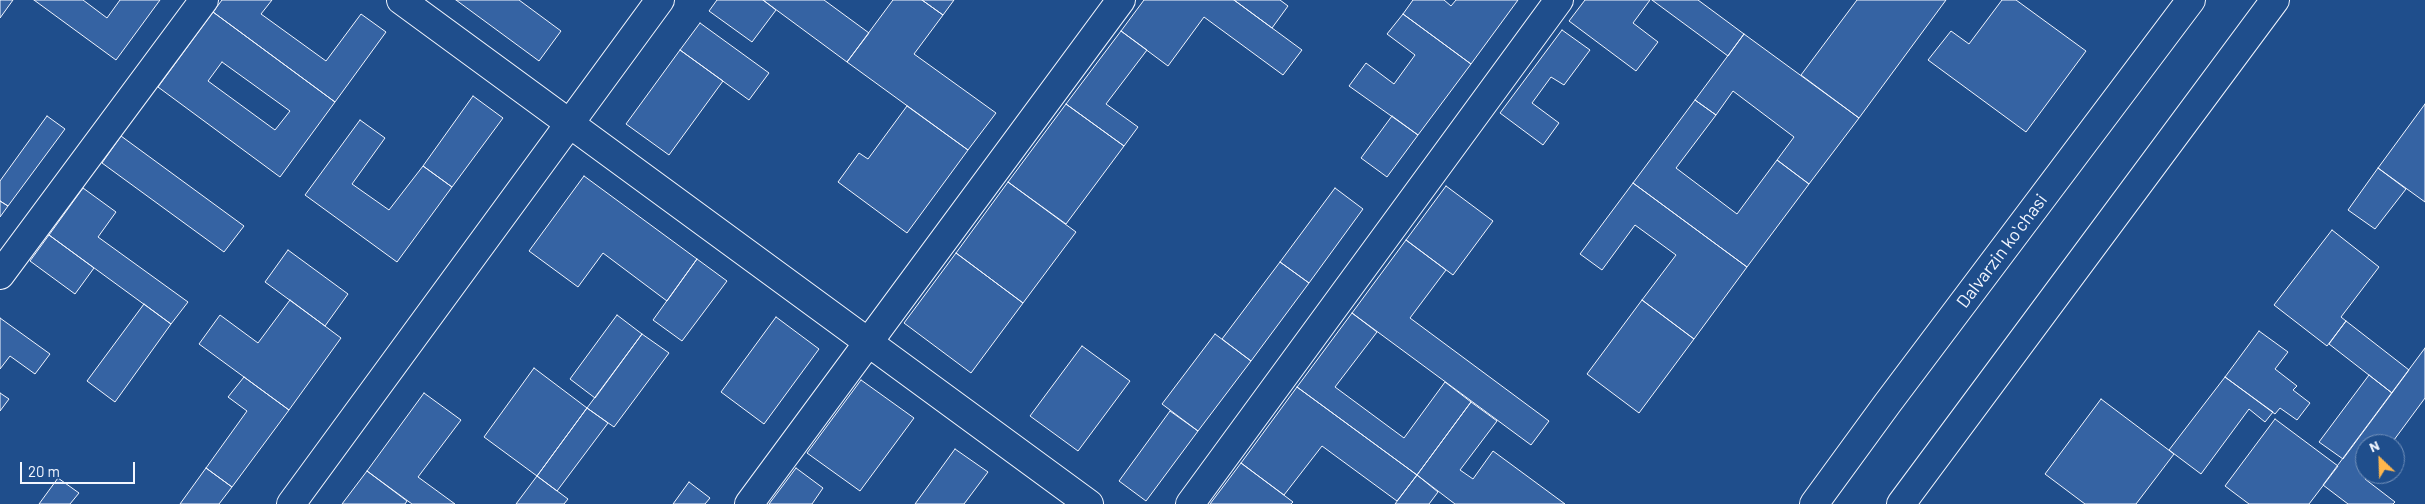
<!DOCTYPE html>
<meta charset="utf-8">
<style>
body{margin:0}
#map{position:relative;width:2425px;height:504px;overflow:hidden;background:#1f4e8c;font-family:Barlow,sans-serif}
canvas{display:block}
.north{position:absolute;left:2355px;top:434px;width:50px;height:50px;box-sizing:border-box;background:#1f4e8c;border:1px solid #7391ba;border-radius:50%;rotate:336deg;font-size:14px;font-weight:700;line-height:20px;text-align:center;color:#f2f6ff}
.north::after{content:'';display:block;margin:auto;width:18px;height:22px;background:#ffb74d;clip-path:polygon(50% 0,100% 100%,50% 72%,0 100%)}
.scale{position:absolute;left:20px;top:462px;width:115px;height:22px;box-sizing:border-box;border:2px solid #f2f6ff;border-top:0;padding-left:6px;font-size:15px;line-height:18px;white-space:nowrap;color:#f2f6ff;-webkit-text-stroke:4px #1f4e8c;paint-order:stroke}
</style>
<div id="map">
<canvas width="2425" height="504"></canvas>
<div class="north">N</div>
<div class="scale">20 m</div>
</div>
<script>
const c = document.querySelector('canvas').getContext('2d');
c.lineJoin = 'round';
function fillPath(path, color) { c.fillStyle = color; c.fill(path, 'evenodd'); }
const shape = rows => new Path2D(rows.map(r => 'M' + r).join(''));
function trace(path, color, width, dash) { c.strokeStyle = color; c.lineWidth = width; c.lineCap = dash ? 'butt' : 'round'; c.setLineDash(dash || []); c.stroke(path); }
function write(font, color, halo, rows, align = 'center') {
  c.font = font + ' Barlow,sans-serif'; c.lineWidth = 4; c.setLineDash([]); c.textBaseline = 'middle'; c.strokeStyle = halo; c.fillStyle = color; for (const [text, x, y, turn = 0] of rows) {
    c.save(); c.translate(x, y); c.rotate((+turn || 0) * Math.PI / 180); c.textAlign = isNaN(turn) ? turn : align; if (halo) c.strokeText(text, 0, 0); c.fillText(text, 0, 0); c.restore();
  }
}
const building = shape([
 [0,0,13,0,0,18,0,0],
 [34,0,83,0,107,18,120,0,160,0,116,60,34,0],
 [222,0,272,0,261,14,326,61,361,14,386,32,335,102,213,12,222,0],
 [456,0,519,0,561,31,539,61,456,0],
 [717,0,763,0,776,10,752,42,709,11,717,0],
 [763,0,824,0,869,33,847,62,763,0],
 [893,0,922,0,943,15,914,54,996,113,968,150,847,62,893,0],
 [922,0,954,0,943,15,922,0],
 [1144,0,1234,0,1302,50,1283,75,1204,17,1168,66,1121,31,1144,0],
 [1234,0,1280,0,1288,6,1272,28,1234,0],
 [1413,0,1444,0,1451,6,1456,0,1518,0,1471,64,1403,14,1413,0],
 [1585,0,1650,0,1633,23,1658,42,1636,71,1569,21,1585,0],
 [1652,0,1698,0,1744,34,1728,56,1652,0],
 [1857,0,1946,0,1859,118,1801,75,1857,0],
 [2002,0,2016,0,2086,51,2026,132,1928,60,1951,31,1969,44,2002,0],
 [213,12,335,102,280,177,158,87,213,12],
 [222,62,290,111,275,130,208,81,222,62],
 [1403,14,1471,64,1418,135,1349,86,1366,63,1394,84,1415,55,1387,34,1403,14],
 [700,23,769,73,749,100,680,50,700,23],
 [1562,30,1590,50,1564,85,1551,77,1532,103,1559,123,1543,145,1500,113,1562,30],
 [1121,31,1147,50,1106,104,1138,127,1124,146,1066,104,1121,31],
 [1744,34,1859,118,1809,184,1777,160,1794,137,1733,91,1716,115,1695,100,1744,34],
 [680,50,723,81,669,155,626,124,680,50],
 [473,96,503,118,452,187,423,166,473,96],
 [1695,100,1716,115,1676,168,1737,214,1777,160,1809,184,1747,267,1633,183,1695,100],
 [1066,104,1124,146,1066,224,1008,182,1066,104],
 [2425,104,2425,202,2378,168,2425,104],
 [907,106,968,150,907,233,838,182,859,153,868,159,907,106],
 [47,116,65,129,8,206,0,201,0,181,47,116],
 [1392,116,1418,135,1387,177,1361,158,1392,116],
 [360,120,385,138,352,184,389,210,423,166,452,187,397,262,305,195,360,120],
 [121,136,244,226,224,252,102,163,121,136],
 [2378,168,2406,189,2375,229,2348,210,2378,168],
 [584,176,697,259,667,301,603,253,578,287,529,251,584,176],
 [1008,182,1076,232,1023,303,956,253,1008,182],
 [1633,183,1747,267,1694,339,1642,300,1676,255,1635,225,1602,270,1580,254,1633,183],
 [1446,186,1493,221,1453,275,1406,240,1446,186],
 [83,188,116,212,98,237,188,302,171,324,49,235,83,188],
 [1335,188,1363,209,1309,283,1280,262,1335,188],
 [0,201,8,206,0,217,0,201],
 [2332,230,2379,267,2341,317,2346,321,2327,346,2274,305,2332,230],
 [49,235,94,268,75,294,30,261,49,235],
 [1406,240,1446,270,1410,318,1549,421,1531,445,1352,313,1406,240],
 [288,250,348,294,325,326,265,282,288,250],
 [956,253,1023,303,971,373,904,323,956,253],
 [697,259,727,281,682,341,653,320,697,259],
 [1280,262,1309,283,1251,361,1222,339,1280,262],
 [290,300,341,338,289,410,199,344,220,315,258,343,290,300],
 [1642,300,1694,339,1639,413,1587,374,1642,300],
 [144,304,171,324,115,402,87,381,144,304],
 [1352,313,1377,332,1335,387,1404,438,1445,382,1471,402,1417,475,1297,387,1352,313],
 [617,315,642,334,595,398,570,379,617,315],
 [776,317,819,349,764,424,721,392,776,317],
 [0,318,50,354,35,374,10,356,0,369,0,318],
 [2346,321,2409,370,2392,393,2329,344,2346,321],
 [2259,331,2288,352,2275,369,2297,386,2293,390,2310,403,2297,420,2280,408,2275,414,2225,377,2259,331],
 [642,334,669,353,614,427,587,408,642,334],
 [1215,334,1251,361,1198,431,1162,404,1215,334],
 [1082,346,1130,381,1078,451,1030,416,1082,346],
 [2425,348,2425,398,2391,444,2365,444,2365,474,2369,474,2365,479,2395,502,2393,504,2348,504,2323,485,2425,348],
 [534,368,587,408,537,476,484,437,534,368],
 [2369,375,2392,393,2343,459,2319,442,2369,375],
 [244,377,289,410,232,487,206,468,247,411,228,397,244,377],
 [2225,377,2273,412,2265,422,2249,409,2201,474,2169,450,2225,377],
 [861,380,914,418,860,491,807,453,861,380],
 [1297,387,1417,475,1397,501,1322,446,1284,495,1241,463,1297,387],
 [0,393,9,399,0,411,0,393],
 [424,393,461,420,418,477,455,504,412,504,367,471,424,393],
 [2101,399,2174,454,2136,504,2085,504,2045,474,2101,399],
 [1471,402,1497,421,1460,470,1473,479,1493,451,1565,504,1455,504,1417,475,1471,402],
 [587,408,608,423,557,491,537,476,587,408],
 [1170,411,1198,431,1146,501,1119,481,1170,411],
 [2275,419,2338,466,2309,504,2249,504,2225,486,2275,419],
 [955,449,988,472,964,504,915,504,955,449],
 [1241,463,1293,502,1291,504,1210,504,1241,463],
 [206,468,232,487,219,504,180,504,206,468],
 [796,468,823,488,812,504,769,504,796,468],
 [367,471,407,501,405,504,342,504,367,471],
 [1417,475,1438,492,1429,504,1395,504,1417,475],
 [537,476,568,499,564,504,516,504,537,476],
 [58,478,79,493,70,504,39,504,58,478],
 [689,482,710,498,705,504,673,504,689,482]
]);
fillPath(building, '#3563a3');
trace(building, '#f2f6ff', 1);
const minor = shape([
 [401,0,1089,504],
 [0,275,204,0],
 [291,504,660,0],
 [749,504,1121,0],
 [1190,504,1559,0]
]);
const secondary = shape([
 [1814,504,1887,404,2191,0],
 [1901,504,2275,0]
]);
trace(minor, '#f2f6ff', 30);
trace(secondary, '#f2f6ff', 30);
trace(minor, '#1f4e8c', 28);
trace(secondary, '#1f4e8c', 28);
write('18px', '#f2f6ff', '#1f4e8c', [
 ["Dalvarzin koʻchasi",2002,251,-53]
]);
</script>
